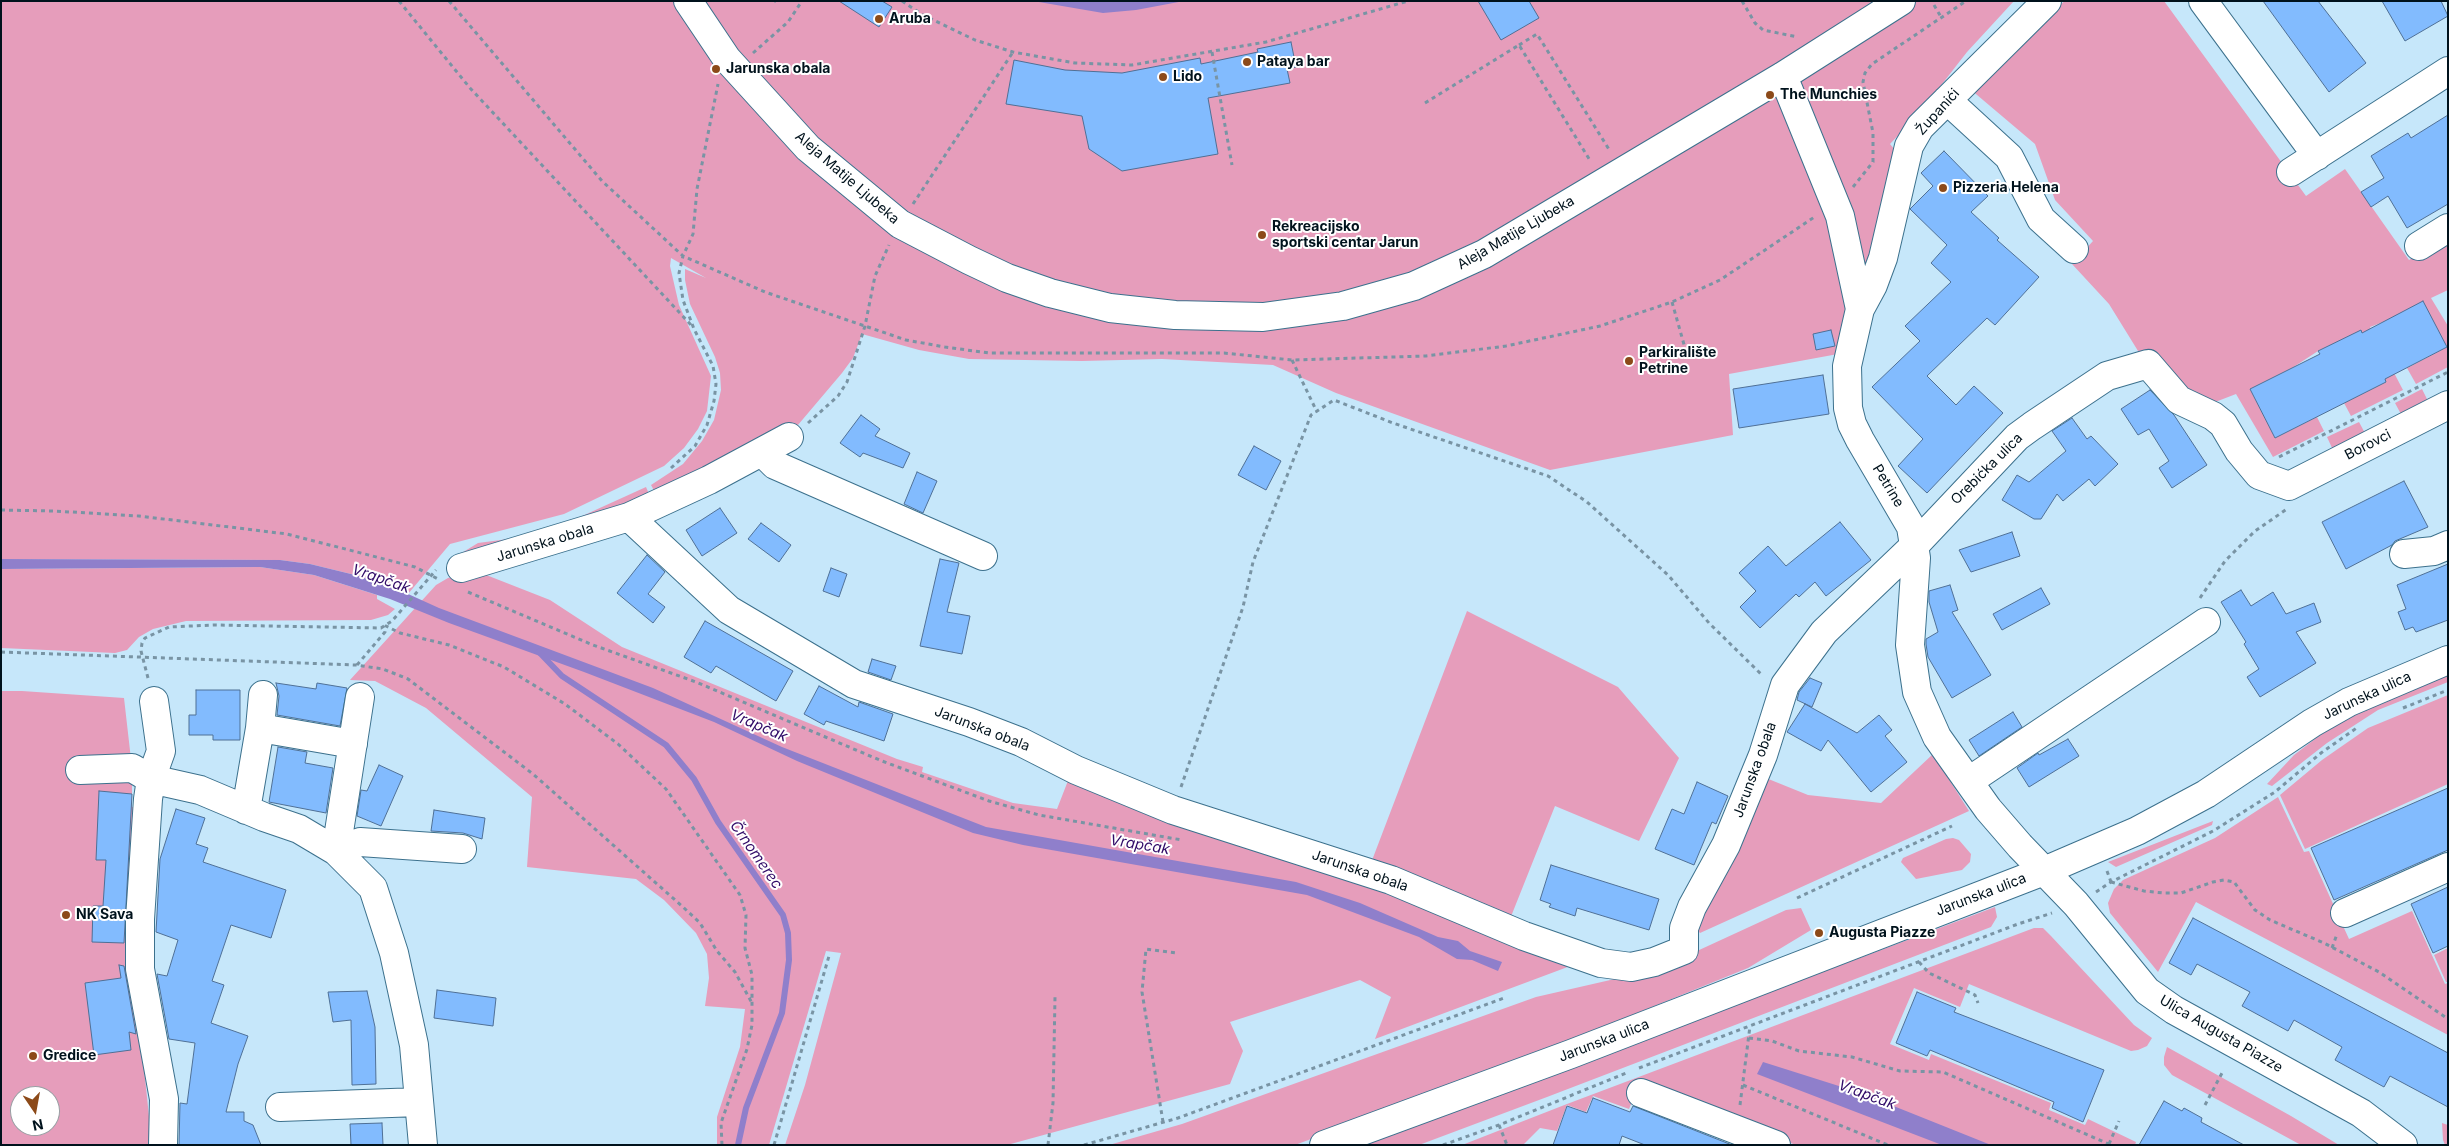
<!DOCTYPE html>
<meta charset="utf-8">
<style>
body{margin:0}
#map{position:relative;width:2449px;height:1146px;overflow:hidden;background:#c6e7fa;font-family:Inter,sans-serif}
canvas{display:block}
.frame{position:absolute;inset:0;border:2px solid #00121c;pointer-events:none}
.north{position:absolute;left:10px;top:1086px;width:50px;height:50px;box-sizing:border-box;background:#fff;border:1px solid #99a0a4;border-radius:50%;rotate:168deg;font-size:14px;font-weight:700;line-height:20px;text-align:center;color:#00121c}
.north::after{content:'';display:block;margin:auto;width:18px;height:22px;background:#8c4a19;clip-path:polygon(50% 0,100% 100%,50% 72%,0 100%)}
</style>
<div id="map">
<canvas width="2449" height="1146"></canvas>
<div class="frame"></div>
<div class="north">N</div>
</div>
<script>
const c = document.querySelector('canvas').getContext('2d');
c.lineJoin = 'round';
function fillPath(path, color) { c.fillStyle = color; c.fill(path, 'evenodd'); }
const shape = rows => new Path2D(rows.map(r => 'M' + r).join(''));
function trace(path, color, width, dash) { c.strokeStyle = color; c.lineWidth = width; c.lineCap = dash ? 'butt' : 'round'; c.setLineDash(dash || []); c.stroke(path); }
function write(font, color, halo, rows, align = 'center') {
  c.font = font + ' Inter,sans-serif'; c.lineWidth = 4; c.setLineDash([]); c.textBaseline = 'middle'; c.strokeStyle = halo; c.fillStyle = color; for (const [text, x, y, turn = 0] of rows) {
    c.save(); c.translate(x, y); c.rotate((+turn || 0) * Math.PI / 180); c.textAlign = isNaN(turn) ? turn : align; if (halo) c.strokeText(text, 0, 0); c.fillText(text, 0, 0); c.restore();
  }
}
fillPath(shape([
 [1,1,2014,1,1967,52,1921,111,1890,144,1899,155,1870,271,1838,354,1729,374,1733,435,1550,470,1336,393,1273,365,1162,359,1082,361,969,359,919,350,862,334,853,358,842,373,792,432,658,498,651,485,683,464,702,441,714,420,721,390,720,373,715,357,690,304,685,280,685,269,706,278,671,258,670,266,679,305,711,376,707,411,698,429,684,448,664,466,564,514,450,544,408,594,386,584,355,575,310,564,280,560,1,559],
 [2065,1,2164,1,2306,196,2345,169,2409,260,2448,239,2448,290,2431,298,2448,326,2448,367,2416,384,2407,368,2447,347,2383,322,2370,327,2403,390,2351,416,2344,403,2386,382,2361,331,2318,351,2292,368,2250,389,2275,438,2317,417,2324,431,2273,457,2236,394,2210,404,2190,399,2143,359,2109,304,2072,264,2093,241,2055,200,2035,144,1970,89,2054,9],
 [2422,389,2429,403,2402,416,2395,403],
 [2359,422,2366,435,2333,450,2327,437],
 [646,487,652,501,455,557,478,543,516,538,558,527],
 [260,567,314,575,377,595,377,599,395,609,388,615,371,620,186,621,153,629,139,637,127,650,115,653,1,648,1,569],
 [476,571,550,600,622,647,897,759,923,767,922,772,1013,803,1057,809,1071,773,1274,846,1573,965,1375,1039,1391,997,1360,980,1230,1022,1243,1051,1230,1084,1007,1145,785,1145,805,1085,841,953,826,951,769,1145,717,1145,717,1117,740,1047,745,1009,705,1006,709,978,707,954,696,933,664,900,636,879,527,867,532,797,426,708,375,681,350,680,436,585,448,578],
 [1467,611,1618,687,1679,758,1639,841,1555,806,1510,919,1371,863],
 [2448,673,2448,682,2378,710,2327,743,2272,786,2267,784,2294,755,2336,723,2371,703],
 [1,691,22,691,124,698,132,768,132,807,138,807,134,973,152,1145,1,1145],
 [20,1096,50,1096,50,1126,20,1126],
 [2448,695,2448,784,2305,849,2280,795,2322,760,2368,728],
 [1933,754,1969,811,1700,933,1698,931,1697,923,1761,776,1808,795,1881,803],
 [2278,797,2304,852,2309,851,2349,939,2412,911,2445,984,2448,983,2448,1035,2196,902,2158,972,2110,913,2108,903,2114,889,2123,880,2215,838],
 [2213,821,2212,825,2116,867,2108,862],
 [1953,838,1959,840,1971,854,1970,862,1962,870,1916,879,1901,862,1903,858,1946,839],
 [1995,907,1997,917,1991,927,1547,1097,1419,1145,1364,1145],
 [1801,908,1811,930,1748,968,1514,1063,1295,1145,1109,1145,1182,1124,1536,997,1641,973,1684,957,1786,910],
 [2034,928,2043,928,2051,936,2134,1025,2152,1038,2147,1046,2138,1050,2131,1051,1969,984,1960,1007,1914,988,1890,1044,1929,1060,1931,1054,2051,1103,2049,1110,2085,1125,2088,1119,2136,1142,2135,1145,1796,1145,1639,1085,1629,1109,1593,1096,1586,1112,1567,1105,1557,1131,1540,1128,1523,1145,1462,1145,1567,1104],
 [2448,948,2448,982,2446,982,2434,955],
 [2167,1047,2291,1116,2339,1145,2301,1145,2172,1075,2164,1065,2164,1057],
 [2442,1123,2448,1125,2448,1145,2445,1145,2443,1140]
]), '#e69dbb');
fillPath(shape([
 [1033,1,1184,1,1136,10,1103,13],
 [1,559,280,560,310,564,355,575,386,584,439,608,653,688,782,747,986,827,1296,882,1360,903,1438,937,1458,941,1470,951,1502,962,1498,971,1472,960,1457,959,1419,937,1307,895,1023,845,973,833,797,761,714,722,584,672,449,623,390,599,314,575,260,567,1,569],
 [1763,1062,1861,1093,1991,1145,1942,1145,1757,1074]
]), '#8f7fcb');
trace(shape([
 [539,652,562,676,666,745,694,779,718,822,783,915,788,933,789,960,782,1013,746,1108,738,1145]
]), '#8f7fcb', 6);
const building = shape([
 [839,1,882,1,892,7,879,27,839,1],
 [1478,1,1529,1,1539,18,1501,40,1478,1],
 [2263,1,2318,1,2366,63,2329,92,2263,1],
 [2382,1,2441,1,2448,16,2405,41,2382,1],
 [1291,42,1296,67,1287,69,1290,83,1208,98,1218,154,1122,171,1089,149,1082,116,1006,104,1014,60,1065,70,1122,73,1200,58,1201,64,1258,52,1257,49,1291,42],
 [2448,115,2448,204,2407,228,2388,196,2371,207,2361,192,2384,178,2371,156,2408,133,2411,138,2448,115],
 [1944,151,1988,196,1971,212,1999,238,1997,240,2039,277,1995,325,1987,318,1927,376,1956,405,1974,386,2003,413,1927,493,1898,466,1923,439,1872,387,1920,341,1905,326,1951,282,1931,263,1947,245,1910,209,1933,186,1921,173,1944,151],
 [2423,301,2447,347,2385,379,2386,382,2275,438,2250,389,2320,354,2318,351,2361,330,2362,333,2423,301],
 [1831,330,1835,346,1816,350,1813,334,1831,330],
 [1823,375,1829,414,1739,428,1733,389,1823,375],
 [2150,390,2174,415,2207,465,2172,488,2159,468,2169,461,2149,429,2138,435,2121,409,2150,390],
 [861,415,880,429,875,436,910,453,903,468,863,453,860,457,840,443,861,415],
 [2072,418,2087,439,2091,436,2118,464,2095,486,2089,479,2063,501,2057,494,2041,519,2034,519,2002,500,2017,475,2029,482,2066,451,2052,431,2072,418],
 [1254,446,1281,461,1266,490,1238,475,1254,446],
 [917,472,937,481,923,513,904,504,917,472],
 [2404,481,2428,527,2395,541,2392,545,2346,569,2322,522,2404,481],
 [720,508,737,533,702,556,686,530,720,508],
 [1840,522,1871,560,1826,596,1815,582,1799,597,1796,594,1760,628,1740,607,1756,591,1739,573,1768,546,1786,566,1840,522],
 [761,523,791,545,779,562,748,539,761,523],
 [2012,532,2020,556,1971,572,1959,550,2012,532],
 [647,555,665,572,648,594,665,607,653,623,617,593,647,555],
 [940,559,959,563,947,612,970,616,962,654,920,646,940,559],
 [2448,564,2448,620,2416,632,2413,627,2405,630,2398,612,2406,609,2397,585,2448,564],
 [831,568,847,574,839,597,823,591,831,568],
 [1950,585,1958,610,1952,612,1991,675,1952,698,1928,657,1926,644,1926,639,1938,632,1929,602,1929,591,1950,585],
 [2041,588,2050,604,2002,630,1993,614,2041,588],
 [2241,590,2251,606,2273,592,2286,614,2314,603,2321,622,2296,632,2316,663,2260,697,2247,677,2259,669,2244,644,2246,642,2221,602,2241,590],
 [705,621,793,671,776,701,716,666,711,673,684,657,705,621],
 [872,659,896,666,891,680,868,672,872,659],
 [1810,678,1822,683,1812,707,1797,700,1799,692,1810,678],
 [276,683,316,689,317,683,347,688,340,726,277,715,279,696,276,683],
 [819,686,858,707,859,702,893,714,884,741,826,721,824,725,804,714,819,686],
 [196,690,240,690,240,740,213,740,213,735,189,735,189,715,196,715,196,690],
 [1805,704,1857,733,1879,715,1892,730,1885,736,1907,762,1871,792,1828,740,1821,751,1787,732,1805,704],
 [2013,712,2022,727,1979,756,1969,740,2013,712],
 [2068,739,2079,756,2029,787,2017,768,2038,753,2039,755,2068,739],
 [278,747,307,752,305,763,333,768,326,813,269,802,278,747],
 [379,765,403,776,381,826,357,816,361,790,367,791,379,765],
 [1697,782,1728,796,1716,824,1712,822,1694,865,1655,849,1672,809,1684,814,1697,782],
 [2448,788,2448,850,2334,900,2311,848,2448,788],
 [99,791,132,794,124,943,92,942,93,906,103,906,106,860,96,860,99,791],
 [176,809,205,818,196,844,208,848,203,862,286,890,271,938,231,925,212,981,224,985,211,1023,248,1036,238,1064,226,1112,244,1112,244,1121,253,1125,261,1145,179,1145,180,1103,187,1104,195,1043,169,1039,157,974,167,976,178,940,156,932,160,859,176,809],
 [434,810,485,818,482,839,463,833,431,831,434,810],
 [1551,865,1659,899,1649,930,1577,908,1575,916,1549,907,1551,904,1540,900,1551,865],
 [2448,887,2448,946,2433,953,2411,904,2448,887],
 [2193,918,2448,1053,2448,1107,2390,1076,2384,1087,2335,1060,2342,1047,2294,1020,2288,1031,2242,1006,2250,992,2197,964,2191,975,2169,963,2193,918],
 [119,965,124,966,136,1034,129,1032,131,1050,94,1055,85,983,121,978,119,965],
 [437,990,496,998,493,1026,434,1018,437,990],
 [367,991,375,1027,376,1084,352,1085,351,1020,333,1022,328,992,367,991],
 [1917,992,1956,1008,1954,1012,2104,1070,2083,1122,2052,1108,2054,1102,1930,1050,1927,1056,1896,1043,1917,992],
 [1593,1098,1630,1112,1633,1106,1732,1145,1645,1145,1622,1136,1619,1145,1553,1145,1567,1106,1587,1113,1593,1098],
 [2164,1101,2182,1111,2184,1108,2202,1118,2201,1122,2244,1145,2139,1145,2164,1101],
 [382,1123,383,1145,351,1145,350,1124,382,1123]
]);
fillPath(building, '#82bbfe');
trace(building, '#4f7096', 1);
const minor = shape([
 [688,1,727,59,808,148,900,224,969,260,1007,278,1050,293,1110,308,1175,315,1263,317,1343,306,1414,286,1484,254,1783,76,1901,1],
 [2203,1,2317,156],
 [1783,76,1840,216,1860,309,1847,366,1848,408,1852,424,1860,440,1911,527,1916,558,1910,645,1917,692,1937,737,1988,809,2020,846,2076,904,2147,991,2174,1010,2361,1113,2403,1145],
 [1947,100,2009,157,2041,219,2074,249],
 [2291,172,2448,71],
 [2419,246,2448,228],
 [1860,309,1873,285,1883,258,1909,146,1920,127,2047,1],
 [762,452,775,465,983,556],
 [629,517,729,610,854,684,969,722,1021,742,1076,770,1173,810,1391,880,1524,936,1601,963,1631,967,1654,962,1684,950,1684,928,1692,907,1726,845,1763,755,1785,685,1824,632,1915,545,2017,437,2032,426,2107,376,2148,364,2179,400,2213,416,2223,424,2239,451,2259,475,2289,486,2448,405],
 [2404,554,2434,551,2448,545],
 [461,568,629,517,709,480,789,437],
 [360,697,336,851,360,842,462,849],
 [154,701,161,751,151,779,148,799,140,919,140,969,164,1099,163,1145],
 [260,728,353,744],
 [80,770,132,768,151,779,200,790,264,817,299,829,336,851,373,888,394,953,414,1045,423,1145],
 [1969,781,2206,622],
 [246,810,260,728,263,695],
 [2345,913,2448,867],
 [1641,1093,1776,1145],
 [280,1107,419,1102],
 [1324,1145,1571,1054,2044,871,2137,831,2206,794,2312,723,2349,702,2448,660]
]);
trace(minor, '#3c718d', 30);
trace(shape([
 [399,1,470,88,692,326],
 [449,1,602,181,683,256,765,292,906,340,945,347,989,353,1224,353,1292,360,1426,356,1506,346,1600,326,1672,302,1720,280,1816,216],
 [902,1,923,15,975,40,1013,52,1075,63,1132,65,1266,42,1408,1],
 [1742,1,1755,23,1763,30,1798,37],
 [774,2,775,1],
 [1934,5,1941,17],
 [1519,45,1537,34,1610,151],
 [1212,52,1232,165],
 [753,53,788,22,802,1],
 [1425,103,1519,45,1591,162],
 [1853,187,1873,162,1873,133,1863,82,1865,73,1872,64,1966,1],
 [913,204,1013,52],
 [1672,302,1685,348],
 [1292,360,1317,412],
 [808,423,838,396,847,382,865,326,875,276,889,245],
 [2279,457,2448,372],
 [671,468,695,446,707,425,714,401,716,384,713,366,694,329,683,300,679,273,683,256,693,234,697,189,718,84],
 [1,510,54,511,139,516,287,534,415,567,440,580],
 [468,592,593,645,696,682,882,761,989,801,1039,815,1182,840],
 [2200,598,2225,561,2255,531,2287,509],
 [1,652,356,665,383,669,408,679,533,774,683,907,700,923,717,951,735,972,752,1003],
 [357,665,385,632,386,626,400,633,449,645,504,667,565,704,618,744,666,789,740,895,746,915,745,948,752,975,752,1025,747,1049,721,1123,722,1145],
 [148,678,141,651,142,643,145,638,169,627,214,625,381,628,392,621,436,570],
 [2403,708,2448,690],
 [1181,787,1243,607,1253,562,1311,415,1334,400,1393,423,1548,476,1587,502,1668,575,1709,623,1763,676],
 [2107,871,2111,882],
 [2111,882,2144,891,2163,893,2181,893,2213,882,2224,880,2234,882,2255,910,2270,920,2324,943,2379,972,2448,1019],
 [2096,892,2111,882,2213,831,2275,792,2321,753,2358,727],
 [1797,898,1952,826],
 [2332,948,2337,934],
 [1919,962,1929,973,1975,995,1978,1003],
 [1749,1038,1772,1041,1799,1051,1852,1057,1900,1071,1943,1072,2111,1145],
 [1639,1068,2018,924,2052,913],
 [1743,1085,1888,1145],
 [1740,1105,1750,1026],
 [2205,1105,2222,1073],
 [1163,1122,1142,992,1146,949,1177,953],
 [1499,1125,1507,1145],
 [2109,1144,2119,1121],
 [774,1145,829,956],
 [1048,1145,1053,1103,1055,997],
 [1084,1145,1178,1118,1504,998],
 [1443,1145,1499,1125,1626,1073]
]), '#7994a4', 3, [4, 4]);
trace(minor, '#fff', 28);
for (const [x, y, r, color] of [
 [879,19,5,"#8c4a19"],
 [1247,62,5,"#8c4a19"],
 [716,69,5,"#8c4a19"],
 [1163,77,5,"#8c4a19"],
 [1770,95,5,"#8c4a19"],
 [1943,188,5,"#8c4a19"],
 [1262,235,5,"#8c4a19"],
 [1629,361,5,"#8c4a19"],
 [66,915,5,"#8c4a19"],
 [1819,933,5,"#8c4a19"],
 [33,1056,5,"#8c4a19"]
]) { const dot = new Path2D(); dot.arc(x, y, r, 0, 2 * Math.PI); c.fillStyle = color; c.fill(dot); trace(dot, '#fff', 2); }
write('bold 14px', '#00121c', '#fff', [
 ["Aruba",889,19],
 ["Pataya bar",1257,62],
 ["Jarunska obala",726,69],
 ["Lido",1173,77],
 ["The Munchies",1780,95],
 ["Pizzeria Helena",1953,188],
 ["Rekreacijsko",1272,227],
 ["sportski centar Jarun",1272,243],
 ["Parkiralište",1639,353],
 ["Petrine",1639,369],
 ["NK Sava",76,915],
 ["Augusta Piazze",1829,933],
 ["Gredice",43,1056]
], 'left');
write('14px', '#00121c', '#fff', [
 ["Županići",1938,112,-48],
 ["Aleja Matije Ljubeka",847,178,41],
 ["Aleja Matije Ljubeka",1516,233,-30],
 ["Borovci",2368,445,-27],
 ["Orebićka ulica",1987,469,-45],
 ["Petrine",1888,486,59],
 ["Jarunska obala",545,543,-17],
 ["Jarunska ulica",2367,696,-25],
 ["Jarunska obala",982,729,21],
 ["Jarunska obala",1755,770,-70],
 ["Jarunska obala",1360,871,19],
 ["Jarunska ulica",1981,895,-21],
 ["Ulica Augusta Piazze",2221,1034,30],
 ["Jarunska ulica",1604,1041,-21]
]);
write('italic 15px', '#310b68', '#fff', [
 ["Vrapčak",381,579,19],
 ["Vrapčak",759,726,23],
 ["Vrapčak",1140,845,9],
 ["Črnomerec",756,855,55],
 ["Vrapčak",1867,1095,20]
]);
</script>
